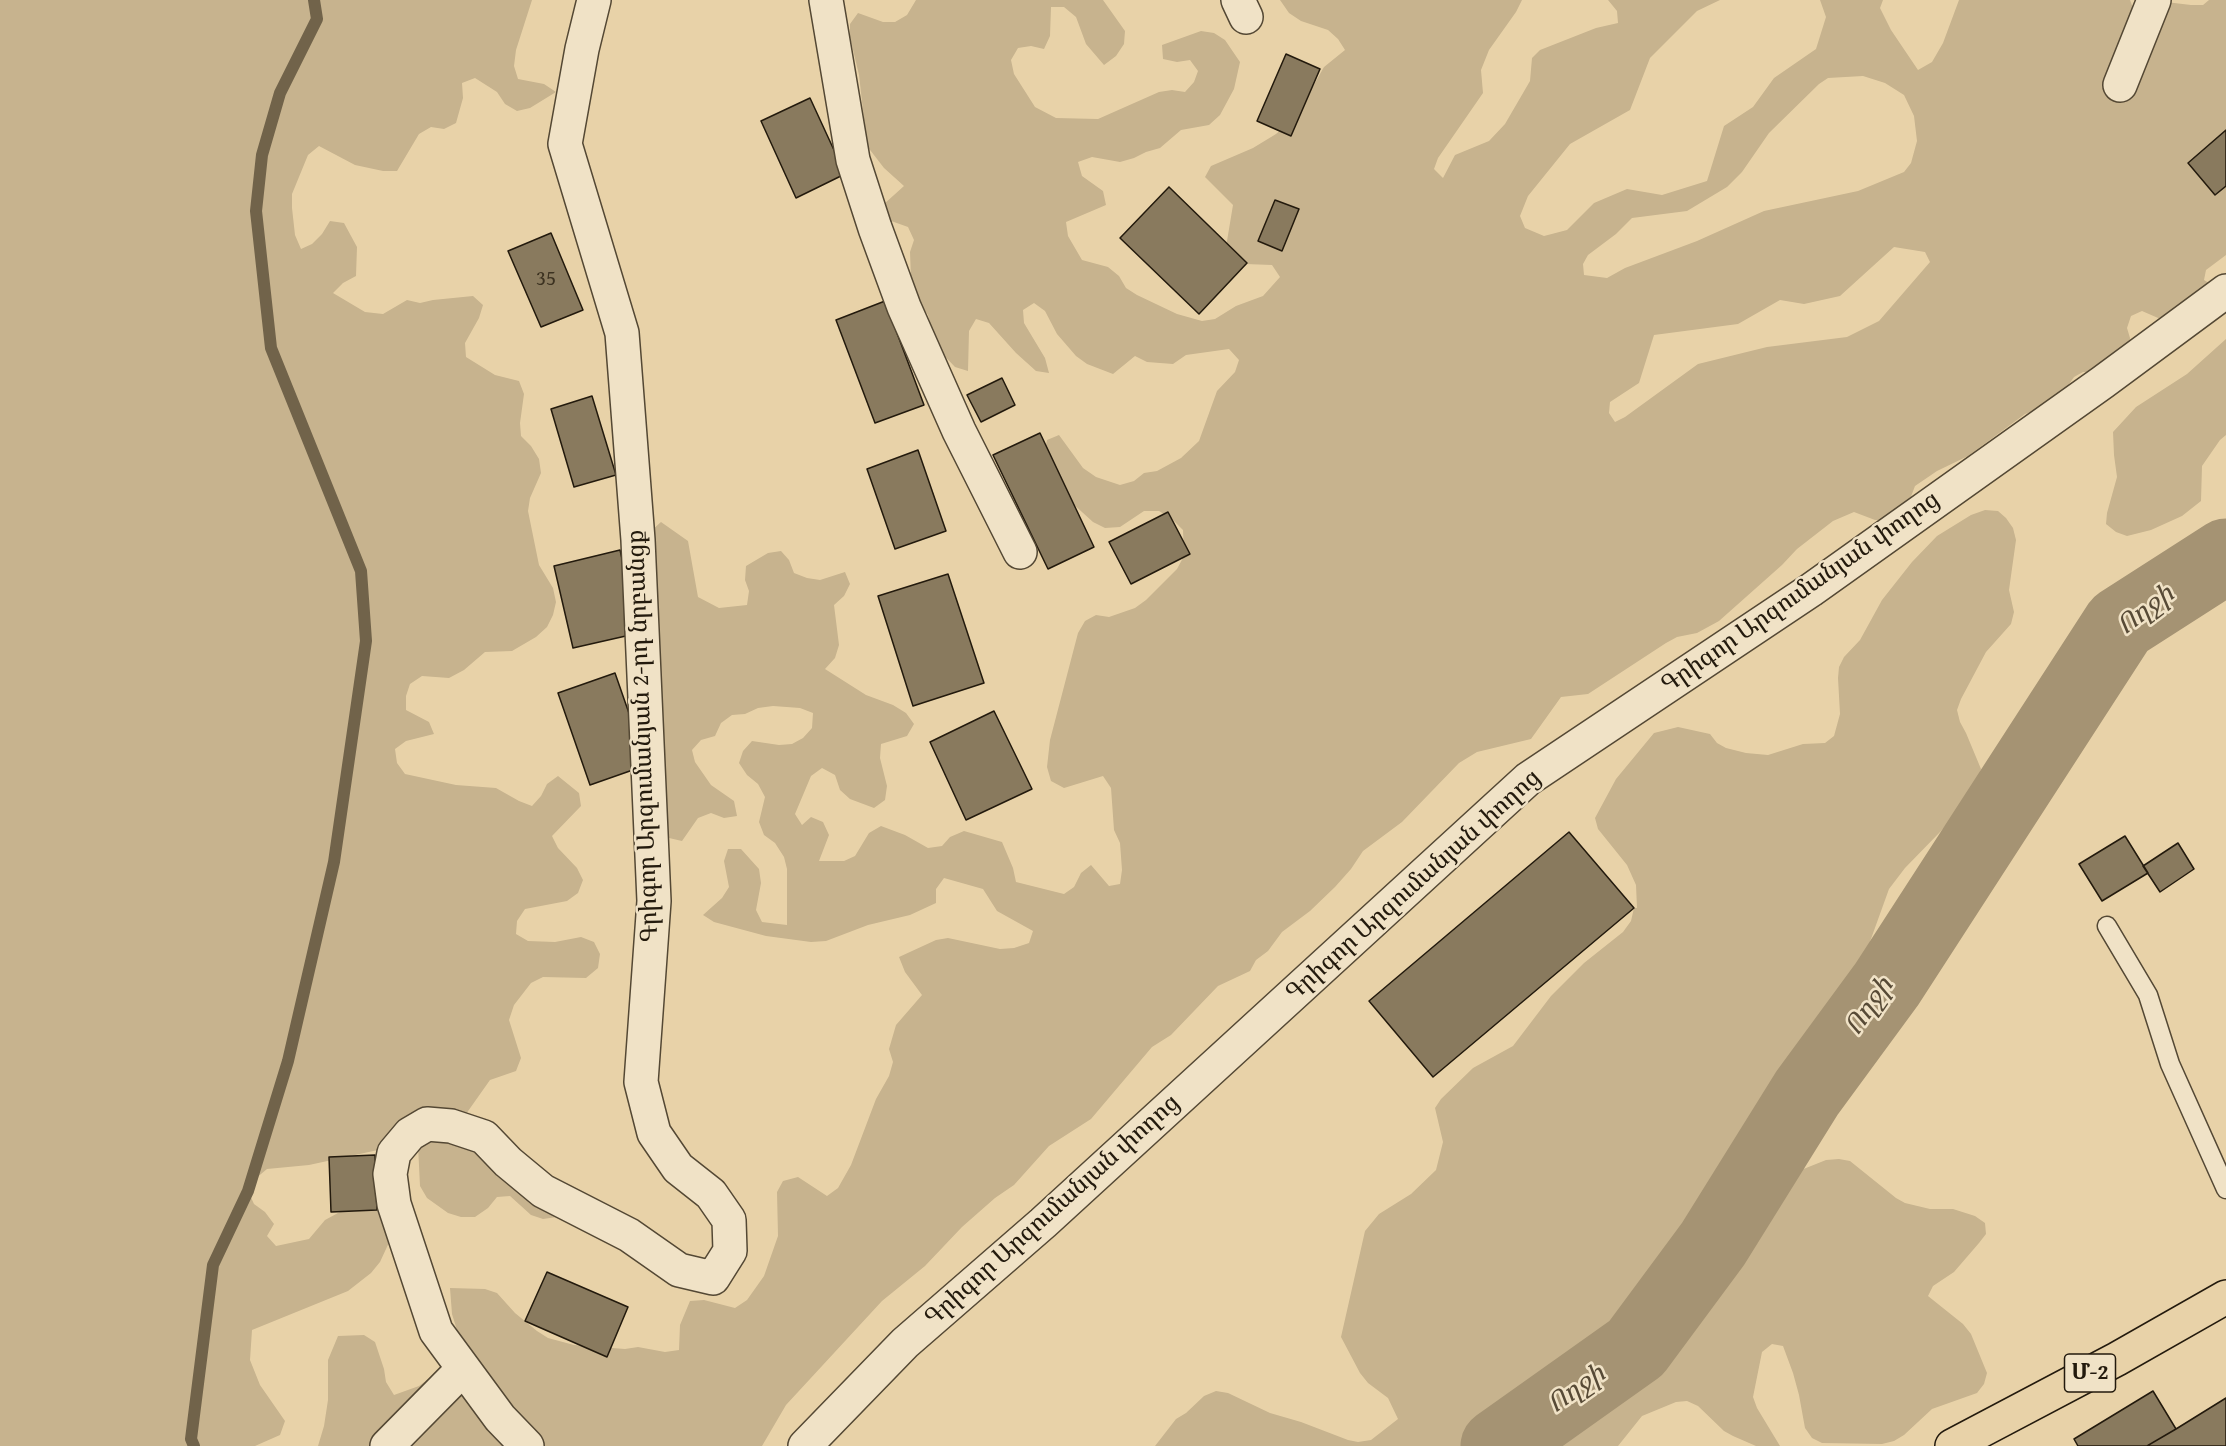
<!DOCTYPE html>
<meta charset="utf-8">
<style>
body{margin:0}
canvas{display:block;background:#e8d2a8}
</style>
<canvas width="2226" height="1446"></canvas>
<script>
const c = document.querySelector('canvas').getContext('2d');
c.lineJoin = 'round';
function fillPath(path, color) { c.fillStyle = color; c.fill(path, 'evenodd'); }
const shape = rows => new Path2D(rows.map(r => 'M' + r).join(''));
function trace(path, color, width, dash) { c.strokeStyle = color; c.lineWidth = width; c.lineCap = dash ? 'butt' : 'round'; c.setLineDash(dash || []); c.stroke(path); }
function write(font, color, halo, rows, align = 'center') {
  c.font = font + ' "Gentium Book Plus","Noto Serif Armenian",serif'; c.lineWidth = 5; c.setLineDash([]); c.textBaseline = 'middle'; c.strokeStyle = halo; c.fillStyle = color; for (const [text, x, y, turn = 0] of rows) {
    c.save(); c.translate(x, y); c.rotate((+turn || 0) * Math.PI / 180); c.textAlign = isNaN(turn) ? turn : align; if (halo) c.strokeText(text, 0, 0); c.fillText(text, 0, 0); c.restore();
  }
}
fillPath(shape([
 [0,0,532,0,516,50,514,66,518,79,544,84,556,92,530,108,517,111,505,104,497,92,475,78,462,83,463,98,456,123,444,129,431,127,419,134,397,171,383,171,355,165,319,146,308,155,292,194,292,208,295,235,301,249,312,244,322,234,330,221,344,223,357,247,356,276,343,283,333,293,365,312,383,314,407,300,420,303,433,300,473,296,483,305,479,318,465,343,466,357,495,375,519,381,524,394,520,423,521,436,531,446,539,459,541,473,530,498,528,511,539,565,553,588,556,602,553,615,547,627,536,637,512,651,485,652,464,670,449,678,422,676,410,684,406,696,406,710,429,722,434,734,406,741,395,749,397,763,405,774,456,785,496,788,519,801,532,806,541,796,547,784,558,776,579,793,581,806,552,836,558,848,577,868,583,880,578,893,567,901,525,909,517,921,516,934,528,941,555,942,581,937,594,942,600,954,598,968,586,978,543,977,531,983,514,1005,509,1020,521,1058,516,1071,490,1080,466,1114,557,1204,557,1217,543,1219,531,1215,510,1196,497,1197,488,1208,475,1217,461,1217,448,1213,427,1198,420,1186,418,1145,378,1150,309,1165,267,1169,255,1179,248,1191,254,1204,265,1212,274,1224,267,1236,276,1246,309,1239,325,1220,349,1207,375,1202,388,1207,392,1236,380,1262,371,1273,348,1291,252,1330,250,1360,260,1385,285,1421,280,1435,255,1446,0,1446],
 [916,0,1103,0,1125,31,1124,44,1116,56,1104,65,1086,44,1076,17,1064,7,1051,7,1050,36,1044,49,1031,46,1018,48,1011,60,1014,74,1035,107,1056,118,1098,119,1159,92,1172,90,1185,92,1194,82,1198,71,1190,60,1177,62,1163,59,1162,45,1201,31,1214,33,1225,40,1240,62,1234,89,1220,115,1209,125,1181,130,1160,148,1146,152,1134,158,1120,162,1092,157,1078,162,1082,176,1103,191,1106,205,1066,222,1068,236,1082,260,1108,267,1119,276,1126,288,1137,295,1177,314,1202,321,1215,319,1236,306,1263,296,1280,277,1272,265,1245,264,1226,247,1233,205,1205,177,1211,166,1253,148,1276,134,1296,116,1324,67,1345,50,1338,39,1328,30,1301,21,1289,13,1280,0,1522,0,1516,12,1489,50,1481,70,1483,93,1438,158,1434,169,1443,178,1455,155,1489,141,1505,124,1530,81,1532,58,1540,50,1596,28,1618,23,1617,11,1608,0,1720,0,1697,11,1650,58,1630,110,1570,144,1528,196,1520,216,1525,228,1544,236,1567,230,1594,203,1627,189,1662,195,1707,181,1724,126,1753,107,1774,78,1816,49,1826,17,1820,0,1883,0,1880,8,1891,30,1918,70,1932,62,1943,43,1959,0,2130,0,2133,8,2143,9,2166,2,2191,5,2203,5,2209,0,2226,0,2226,255,2206,270,2204,280,2214,286,2165,321,2142,311,2131,316,2127,328,2130,338,2129,348,2094,372,2083,372,2074,377,2056,403,2025,414,1968,456,1937,471,1915,486,1904,515,1887,520,1875,520,1854,512,1833,521,1797,549,1782,565,1719,621,1697,633,1677,637,1666,643,1588,694,1561,697,1531,739,1477,752,1459,763,1402,822,1363,851,1351,869,1335,887,1310,911,1282,932,1268,951,1256,960,1250,971,1218,986,1171,1035,1152,1047,1091,1119,1049,1146,1014,1185,995,1198,962,1227,925,1266,882,1301,786,1405,762,1446,318,1446,324,1426,328,1400,328,1360,338,1336,364,1335,375,1342,384,1369,386,1382,394,1395,419,1386,450,1362,460,1340,452,1314,450,1288,485,1289,497,1293,515,1313,537,1331,548,1338,574,1345,625,1349,638,1347,665,1352,679,1350,680,1325,690,1301,704,1300,735,1308,747,1300,764,1276,778,1236,777,1192,783,1181,798,1177,827,1196,838,1188,851,1165,876,1099,889,1076,893,1062,889,1049,896,1025,922,995,905,972,899,957,936,940,948,938,1000,949,1014,948,1029,943,1033,931,997,911,983,889,944,878,936,889,936,903,910,915,868,925,826,941,811,942,766,936,714,922,703,915,722,898,729,887,724,861,728,849,741,849,759,869,761,883,756,910,762,922,787,925,787,869,784,857,775,843,764,835,759,822,765,797,758,784,747,775,739,763,743,751,752,741,779,745,792,744,803,738,812,728,813,713,800,708,773,706,758,708,745,714,732,715,721,723,715,736,701,740,692,750,695,762,711,785,734,801,737,816,724,818,711,813,698,818,682,841,669,838,663,812,651,531,661,522,688,541,698,597,719,608,747,605,749,591,745,580,746,566,768,553,781,551,789,560,794,573,807,578,820,580,845,572,850,584,844,596,834,605,839,645,835,658,825,669,866,695,893,705,906,713,914,724,907,736,881,744,880,758,887,786,885,800,874,808,850,799,840,790,835,775,822,768,811,776,795,814,802,825,811,817,823,822,829,835,819,861,844,861,855,856,869,833,881,826,905,835,928,848,942,846,950,837,964,831,1002,842,1013,868,1016,882,1064,894,1074,887,1081,873,1091,865,1109,886,1120,884,1122,870,1120,843,1114,830,1111,788,1103,776,1064,788,1051,781,1047,767,1050,740,1078,633,1085,621,1096,615,1109,617,1135,608,1146,600,1177,569,1184,556,1183,530,1172,519,1159,511,1144,511,1120,527,1105,528,1093,522,1071,502,1044,455,1047,440,1059,435,1083,468,1096,477,1120,485,1134,481,1144,473,1157,471,1181,458,1199,441,1217,391,1235,372,1239,360,1229,349,1186,355,1173,364,1147,362,1135,356,1113,374,1087,364,1076,356,1057,334,1045,311,1034,303,1023,310,1024,323,1045,358,1049,373,1036,371,1016,353,989,323,976,319,969,331,968,371,955,367,936,347,928,315,920,304,911,278,910,252,914,240,908,227,880,217,884,204,904,186,884,168,867,146,859,75,850,37,850,24,858,13,883,22,895,22,907,15],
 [1863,76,1885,83,1904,95,1914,116,1917,141,1911,163,1904,172,1858,191,1764,211,1697,241,1625,268,1607,278,1584,275,1583,264,1588,255,1616,234,1632,218,1687,211,1727,187,1742,172,1769,133,1819,84,1828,78],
 [1894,247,1925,252,1930,262,1879,321,1847,337,1767,347,1698,364,1625,417,1615,422,1609,413,1610,402,1639,383,1654,335,1738,324,1780,300,1804,304,1840,296],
 [2226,339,2226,435,2220,440,2202,466,2201,501,2182,516,2151,530,2127,536,2116,532,2106,524,2107,513,2117,477,2114,455,2113,432,2136,407,2187,374],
 [1985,510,1998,511,2006,518,2013,528,2016,540,2009,590,2014,612,2011,624,1986,652,1961,699,1957,710,1960,722,1966,733,1981,769,1978,780,1962,805,1941,831,1905,868,1889,889,1863,961,1806,1035,1803,1045,1804,1073,1800,1084,1793,1094,1773,1106,1766,1115,1748,1149,1724,1180,1712,1201,1696,1237,1689,1246,1682,1267,1684,1278,1704,1292,1715,1294,1738,1254,1758,1227,1780,1185,1801,1170,1826,1160,1839,1159,1850,1161,1896,1198,1905,1203,1930,1209,1953,1209,1975,1216,1985,1223,1986,1234,1979,1243,1954,1272,1933,1286,1928,1296,1963,1324,1971,1334,1987,1373,1984,1384,1977,1393,1932,1409,1904,1435,1894,1441,1882,1444,1822,1443,1812,1438,1805,1428,1799,1395,1793,1373,1783,1346,1772,1344,1762,1352,1753,1397,1757,1408,1780,1446,1756,1446,1733,1436,1724,1431,1698,1406,1687,1401,1676,1402,1642,1416,1618,1446,1552,1446,1579,1422,1586,1399,1587,1375,1578,1367,1567,1366,1546,1379,1537,1389,1464,1446,1155,1446,1176,1419,1186,1413,1204,1396,1216,1391,1228,1393,1270,1413,1301,1422,1348,1440,1358,1442,1371,1440,1398,1419,1388,1398,1368,1383,1360,1373,1341,1337,1365,1231,1379,1214,1411,1194,1436,1170,1443,1142,1435,1108,1441,1099,1473,1068,1513,1046,1551,996,1584,963,1623,932,1631,921,1634,908,1637,908,1636,885,1627,865,1598,829,1595,818,1616,779,1654,733,1678,727,1710,734,1717,743,1726,748,1746,753,1768,755,1803,744,1825,743,1834,736,1840,714,1838,678,1839,667,1844,657,1860,640,1882,600,1912,562,1937,536,1971,515]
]), '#c7b38e');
trace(shape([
 [194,1446,191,1439,213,1265,248,1191,288,1061,334,862,366,641,361,571,271,348,256,211,262,155,280,93,317,19,314,0]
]), '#71634a', 12);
trace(shape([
 [1498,1446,1636,1348,1713,1244,1807,1093,1887,984,2120,624,2226,556]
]), '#a59373', 75);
const building = shape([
 [1286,54,1320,69,1291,136,1257,121,1286,54],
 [810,98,845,174,796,198,761,121,810,98],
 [2226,130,2226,186,2215,195,2188,163,2226,130],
 [1169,187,1247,263,1199,314,1120,238,1169,187],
 [1275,200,1299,209,1282,251,1258,241,1275,200],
 [551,233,583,310,541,327,508,251,551,233],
 [885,301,924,405,875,423,836,320,885,301],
 [1002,378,1015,405,981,422,967,395,1002,378],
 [592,396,616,475,574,487,551,409,592,396],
 [1040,433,1094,547,1048,569,993,455,1040,433],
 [918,450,946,531,895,549,867,469,918,450],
 [1168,512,1190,554,1131,584,1109,542,1168,512],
 [620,550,639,633,573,648,554,566,620,550],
 [948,574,984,683,913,706,878,596,948,574],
 [615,673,647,765,590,785,558,693,615,673],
 [994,711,1032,789,966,820,930,742,994,711],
 [1569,832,1634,908,1433,1077,1369,1001,1569,832],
 [2125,836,2148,873,2102,901,2079,864,2125,836],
 [2178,843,2194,869,2160,892,2143,866,2178,843],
 [375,1155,377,1210,331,1212,329,1157,375,1155],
 [547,1272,628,1307,607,1357,525,1321,547,1272],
 [2153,1391,2176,1429,2147,1446,2078,1446,2074,1439,2153,1391],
 [2226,1398,2226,1446,2147,1446,2176,1429,2226,1398]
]);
fillPath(building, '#897a5e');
trace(building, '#231a0d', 1.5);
const service = shape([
 [2107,926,2148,995,2170,1064,2226,1189]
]);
const minor = shape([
 [826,0,853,160,875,228,904,307,959,431,1020,552],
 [1238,0,1246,17],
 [2120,85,2154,0],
 [387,1446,463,1369],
 [527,1446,500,1418,436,1331,394,1204,390,1174,394,1153,410,1134,427,1124,451,1126,484,1137,508,1162,543,1191,629,1235,679,1270,713,1278,730,1251,729,1220,711,1194,678,1168,654,1133,641,1082,654,901,638,540,622,333,565,144,582,49,594,0]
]);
const tertiary = shape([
 [805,1446,905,1343,1043,1223,1528,779,1811,590,2103,382,2226,291]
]);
const trunk = shape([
 [1952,1446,2117,1359,2226,1297]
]);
trace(service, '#544834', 21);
trace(minor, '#544834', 36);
trace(tertiary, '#544834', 36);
trace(trunk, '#231a0d', 36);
trace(service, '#f0e2c6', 18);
trace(minor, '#f0e2c6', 33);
trace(tertiary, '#f0e2c6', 33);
trace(trunk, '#e8d2a8', 33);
write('21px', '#3c3221', null, [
 ["35",546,280]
]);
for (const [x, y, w] of [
 [2090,1373,51]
]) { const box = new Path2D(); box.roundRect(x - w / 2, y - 19, w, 38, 4.5); c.fillStyle = '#f0e2c6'; c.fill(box); trace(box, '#231a0d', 1.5); }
write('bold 22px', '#231a0d', null, [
 ["Մ-2",2090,1373]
]);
write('24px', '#231a0d', '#f0e2c6', [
 ["Գրիգոր Արզումանյան փողոց",1801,593,-35],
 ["Գրիգոր Արզումանյան 2-րդ նրբանցք",644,736,-92],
 ["Գրիգոր Արզումանյան փողոց",1414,886,-42],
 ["Գրիգոր Արզումանյան փողոց",1053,1211,-42]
]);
write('italic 26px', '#574a36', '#f0e2c6', [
 ["Ողջի",2146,611,-37],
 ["Ողջի",1870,1007,-55],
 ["Ողջի",1577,1390,-35]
]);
</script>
